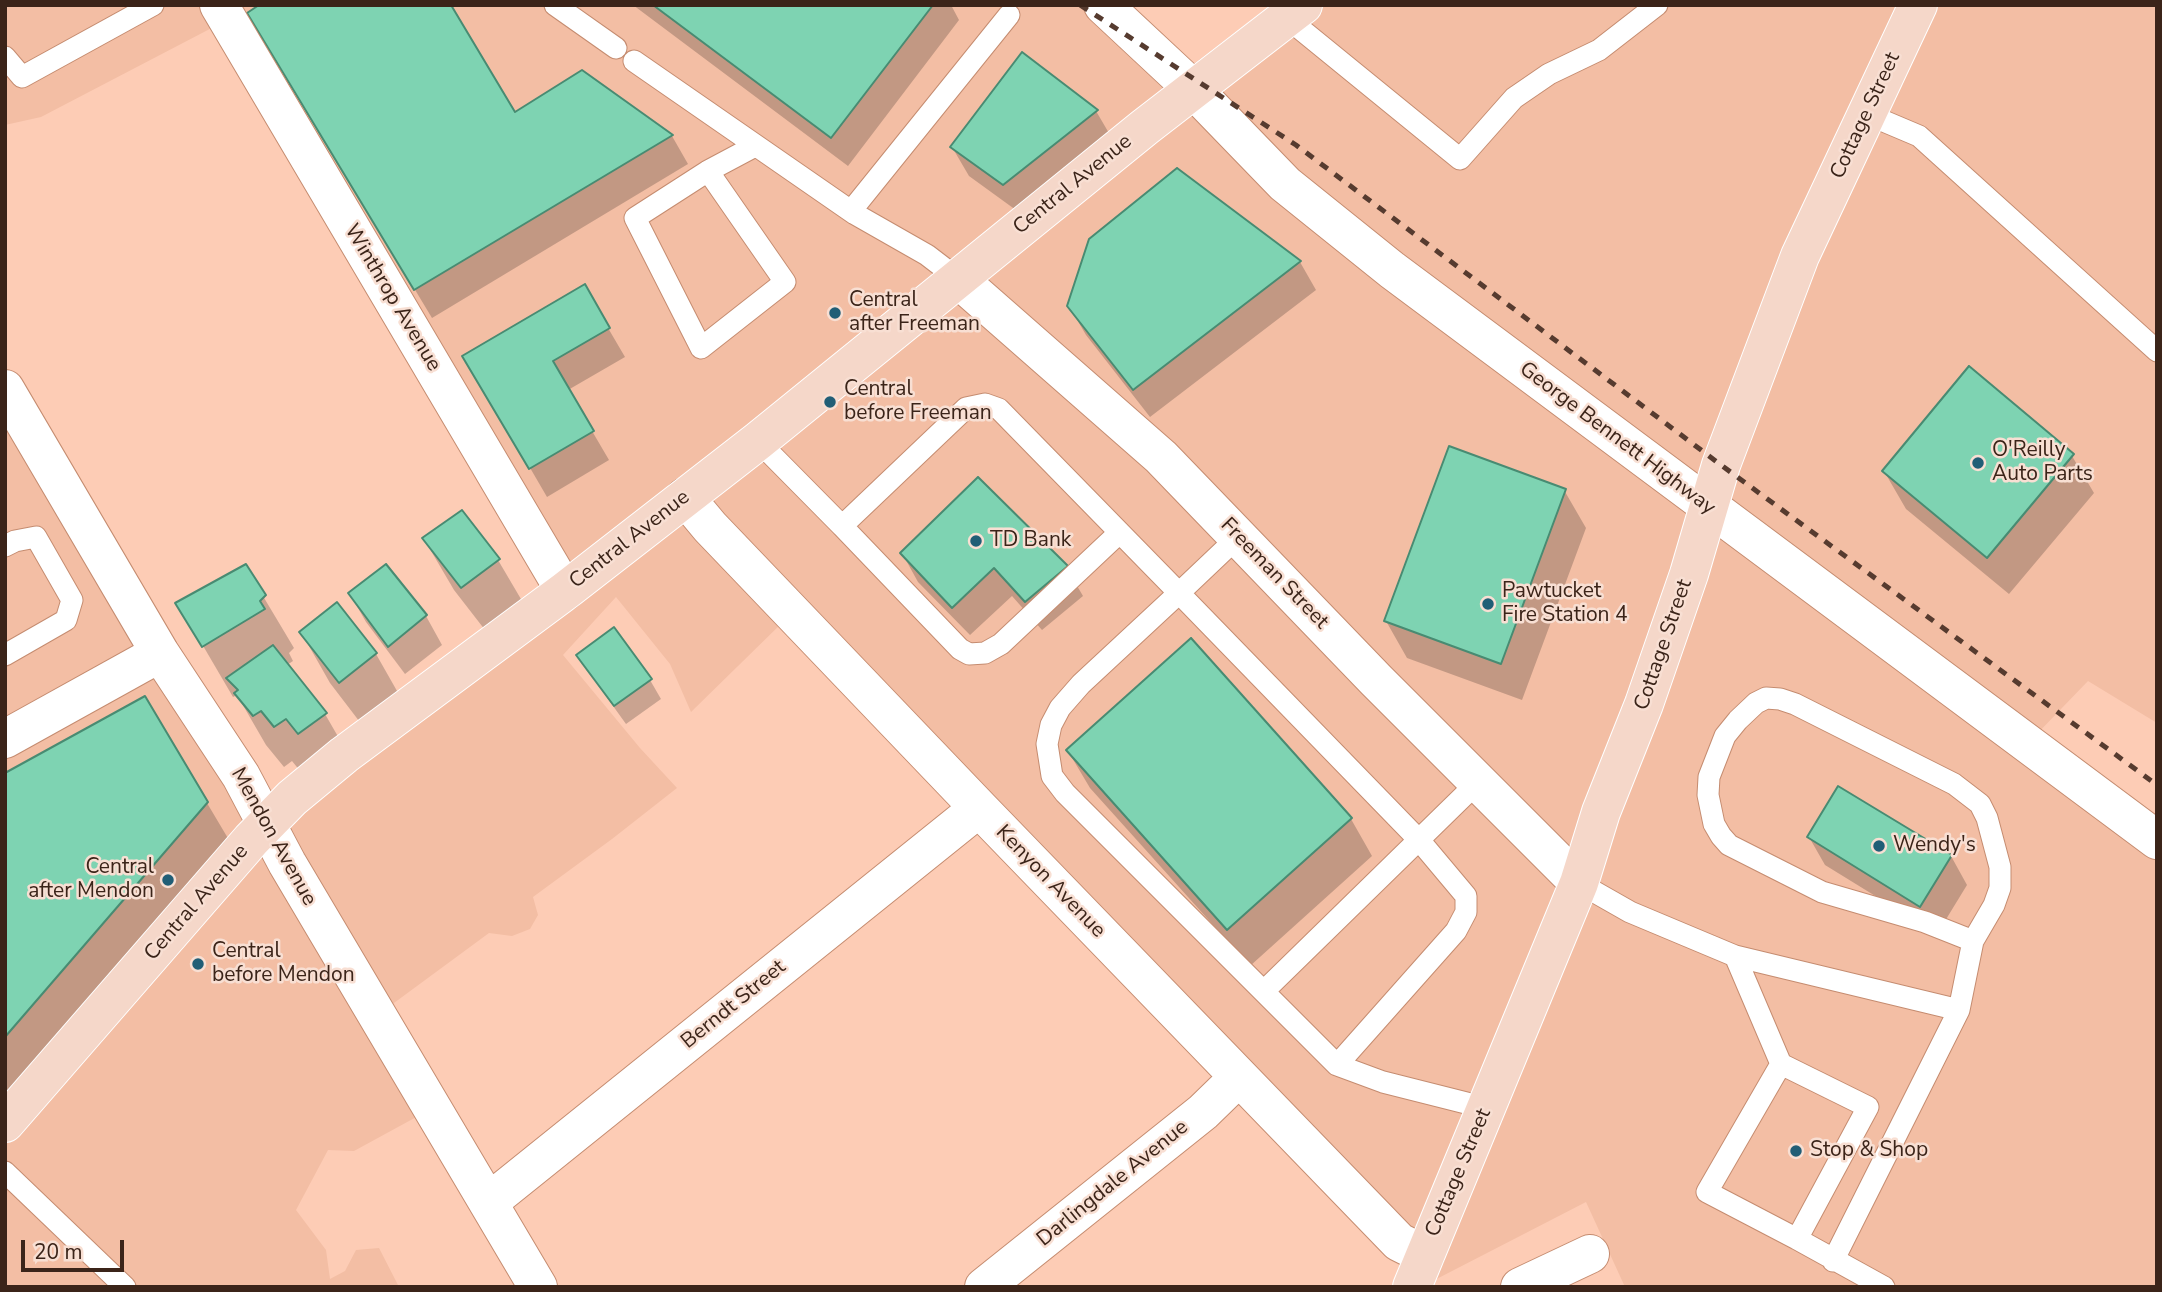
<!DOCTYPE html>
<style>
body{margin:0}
#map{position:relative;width:2162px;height:1292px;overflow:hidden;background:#fdccb5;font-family:"Nunito Sans",sans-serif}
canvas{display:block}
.frame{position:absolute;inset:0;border:7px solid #3b2419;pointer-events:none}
.scale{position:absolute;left:21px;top:1240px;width:103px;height:32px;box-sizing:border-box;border:4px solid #3b2419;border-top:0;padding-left:9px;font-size:21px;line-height:24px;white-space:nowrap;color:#3b2419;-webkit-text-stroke:5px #f8dfd3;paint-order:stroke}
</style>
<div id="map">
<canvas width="2162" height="1292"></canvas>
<div class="frame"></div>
<div class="scale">20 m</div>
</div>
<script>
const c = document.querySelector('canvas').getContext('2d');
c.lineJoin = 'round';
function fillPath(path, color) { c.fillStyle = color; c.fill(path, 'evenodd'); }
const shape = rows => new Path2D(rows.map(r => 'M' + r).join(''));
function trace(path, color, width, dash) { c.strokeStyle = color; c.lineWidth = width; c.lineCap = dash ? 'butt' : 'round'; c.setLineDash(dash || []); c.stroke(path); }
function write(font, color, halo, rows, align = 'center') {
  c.font = font + ' "Nunito Sans",sans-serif'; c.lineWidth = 5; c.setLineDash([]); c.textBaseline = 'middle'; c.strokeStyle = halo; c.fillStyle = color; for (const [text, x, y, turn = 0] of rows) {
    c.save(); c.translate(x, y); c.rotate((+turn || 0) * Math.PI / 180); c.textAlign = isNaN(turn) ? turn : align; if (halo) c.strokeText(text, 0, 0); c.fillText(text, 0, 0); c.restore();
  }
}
fillPath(shape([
 [5,5,1104,5,1183,72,1271,5,2157,5,2157,723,2088,681,2034,737,2157,842,2157,1287,1625,1287,1586,1202,1421,1287,1413,1257,785,620,691,712,670,664,616,597,563,655,640,748,677,788,612,839,533,897,538,915,530,929,512,936,489,933,379,1014,431,1109,354,1151,328,1150,296,1210,326,1250,330,1279,345,1271,356,1250,379,1248,399,1287,5,1287,5,396,259,817,550,579,227,20,41,117,5,125]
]), '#f3bea4');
fillPath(shape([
 [633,5,951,5,959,20,848,166],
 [266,42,514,115,582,73,672,136,688,164,432,318],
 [1096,111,1113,140,1020,213,969,176,952,147],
 [1300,262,1316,290,1150,417,1086,335,1069,306],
 [584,287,625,357,568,390,609,460,547,497,465,356],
 [2072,456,2094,493,2009,594,1906,509,1884,471],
 [1564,490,1586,528,1522,700,1407,658,1386,621],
 [424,539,498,560,528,611,492,639,454,590],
 [902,553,1066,567,1083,596,1042,630,1012,596,970,635,918,582],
 [245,566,294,648,289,653,293,661,287,665,325,714,355,766,305,777,292,761,284,767,266,745,237,695,233,697,178,603],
 [386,566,426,616,442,645,405,674,366,622,350,594],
 [301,632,376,654,405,705,369,734,330,683],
 [579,655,650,680,661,699,626,724,590,674],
 [1068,751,1351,819,1372,856,1250,966,1090,788],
 [5,775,207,803,229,840,5,1098],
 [1809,837,1951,856,1967,885,1937,934,1825,865]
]), '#0003');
const building = shape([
 [259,5,451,5,515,112,582,70,673,135,414,290,247,13,259,5],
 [653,5,933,5,831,138,653,5],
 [1022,52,1098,110,1003,185,950,147,1022,52],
 [1177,168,1301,261,1133,390,1067,306,1089,239,1177,168],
 [585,284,610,328,553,361,594,431,529,469,462,356,585,284],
 [1969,366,2074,454,1987,558,1882,471,1969,366],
 [1449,446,1566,489,1501,664,1384,621,1449,446],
 [978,477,1068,566,1025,602,994,568,952,608,900,553,978,477],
 [462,510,500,559,461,588,422,538,462,510],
 [246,564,266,595,260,601,265,609,202,647,175,603,246,564],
 [386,564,427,615,388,647,348,593,386,564],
 [337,602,377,653,339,683,299,632,337,602],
 [614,627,652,679,614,706,576,655,614,627],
 [1191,638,1352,818,1227,930,1066,750,1191,638],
 [273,645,327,713,298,734,286,719,274,727,261,711,253,716,234,693,238,690,226,678,273,645],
 [145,696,208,802,5,1037,5,773,145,696],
 [1838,786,1952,855,1920,907,1807,837,1838,786]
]);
fillPath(building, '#7ed3b2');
trace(building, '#488b72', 2);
const lane = shape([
 [555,5,616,48],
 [1287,18,1460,159,1514,98,1549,74,1599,50,1657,5],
 [5,57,22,77,153,5],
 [634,61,855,214,927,255,957,278],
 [1867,114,1919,136,2157,351],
 [708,171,785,282,701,348,635,218,708,171,755,146],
 [851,211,1009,15],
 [758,441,842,526,966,408,985,404,999,409,1179,593,1238,537],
 [842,526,960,649,969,654,985,653,1001,644,1119,533],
 [5,546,15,541,36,537,72,600,66,620,5,655],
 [1579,883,1630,912,1735,956,1959,1010],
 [1735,956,1781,1064,1868,1107,1797,1239,1707,1192,1781,1064],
 [1264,991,1478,782],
 [1337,1065,1456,931,1466,912,1466,896,1419,840,1179,593,1081,684,1060,708,1051,725,1047,744,1052,776,1065,793,1337,1065,1383,1082,1486,1108],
 [5,1172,125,1287],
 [1797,1239,1884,1287],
 [1833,1261,1959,1010,1973,941,1994,905,2000,888,2000,867,1987,818,1980,804,1954,784,1795,704,1780,699,1766,698,1756,703,1738,720,1725,736,1709,777,1708,795,1714,824,1721,836,1729,845,1822,892,1925,922,1973,941]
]);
const street = shape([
 [219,5,565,591],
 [957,278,1161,457,1376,680,1579,883],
 [5,389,160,653,241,776,287,863,538,1287],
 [685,497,710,527,979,808,1399,1242,1425,1255],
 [5,739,160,653],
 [489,1202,979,808],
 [984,1287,1203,1112,1239,1077],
 [1520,1287,1590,1254]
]);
const secondary = shape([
 [1103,5,1193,89,1285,184,1392,270,2157,840]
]);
const primary = shape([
 [5,1123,251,840,292,798,344,755,565,591,758,441,1145,127,1303,5],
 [1412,1287,1579,883,1601,812,1644,704,1689,574,1721,465,1800,256,1918,5]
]);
trace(lane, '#c58c70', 23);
trace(street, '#c58c70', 40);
trace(secondary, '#c58c70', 40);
trace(primary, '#fff', 40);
trace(lane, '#fff', 21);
trace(street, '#fff', 38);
trace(secondary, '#fff', 38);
trace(primary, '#f5d7c9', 38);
trace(shape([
 [1080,5,1296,145,1721,465,2157,785]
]), '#563b2f', 5, [9, 9]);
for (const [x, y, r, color] of [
 [835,313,7,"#215e76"],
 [830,402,7,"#215e76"],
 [1978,463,7,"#215e76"],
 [976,541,7,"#215e76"],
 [1488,604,7,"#215e76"],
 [1879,846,7,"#215e76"],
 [168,880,7,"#215e76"],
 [198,964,7,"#215e76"],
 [1796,1151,7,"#215e76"]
]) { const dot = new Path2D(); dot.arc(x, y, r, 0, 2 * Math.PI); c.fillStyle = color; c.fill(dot); trace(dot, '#f8dfd3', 2.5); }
write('21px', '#3b2419', '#f8dfd3', [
 ["Cottage Street",1866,116,-65],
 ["Central Avenue",1073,185,-39],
 ["Winthrop Avenue",392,298,59],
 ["George Bennett Highway",1617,439,37],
 ["Central Avenue",630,540,-38],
 ["Freeman Street",1274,574,46],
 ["Cottage Street",1664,645,-71],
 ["Mendon Avenue",273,837,61],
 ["Kenyon Avenue",1050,882,46],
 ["Central Avenue",197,903,-49],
 ["Berndt Street",734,1005,-39],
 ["Cottage Street",1459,1173,-67],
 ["Darlingdale Avenue",1113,1184,-39]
]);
write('21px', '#3b2419', '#f8dfd3', [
 ["Central",849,301],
 ["after Freeman",849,325],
 ["Central",844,390],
 ["before Freeman",844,414],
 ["O'Reilly",1992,451],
 ["Auto Parts",1992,475],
 ["TD Bank",990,541],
 ["Pawtucket",1502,592],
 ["Fire Station 4",1502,616],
 ["Wendy's",1893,846],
 ["Central",154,868,"right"],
 ["after Mendon",154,892,"right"],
 ["Central",212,952],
 ["before Mendon",212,976],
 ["Stop & Shop",1810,1151]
], 'left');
</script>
